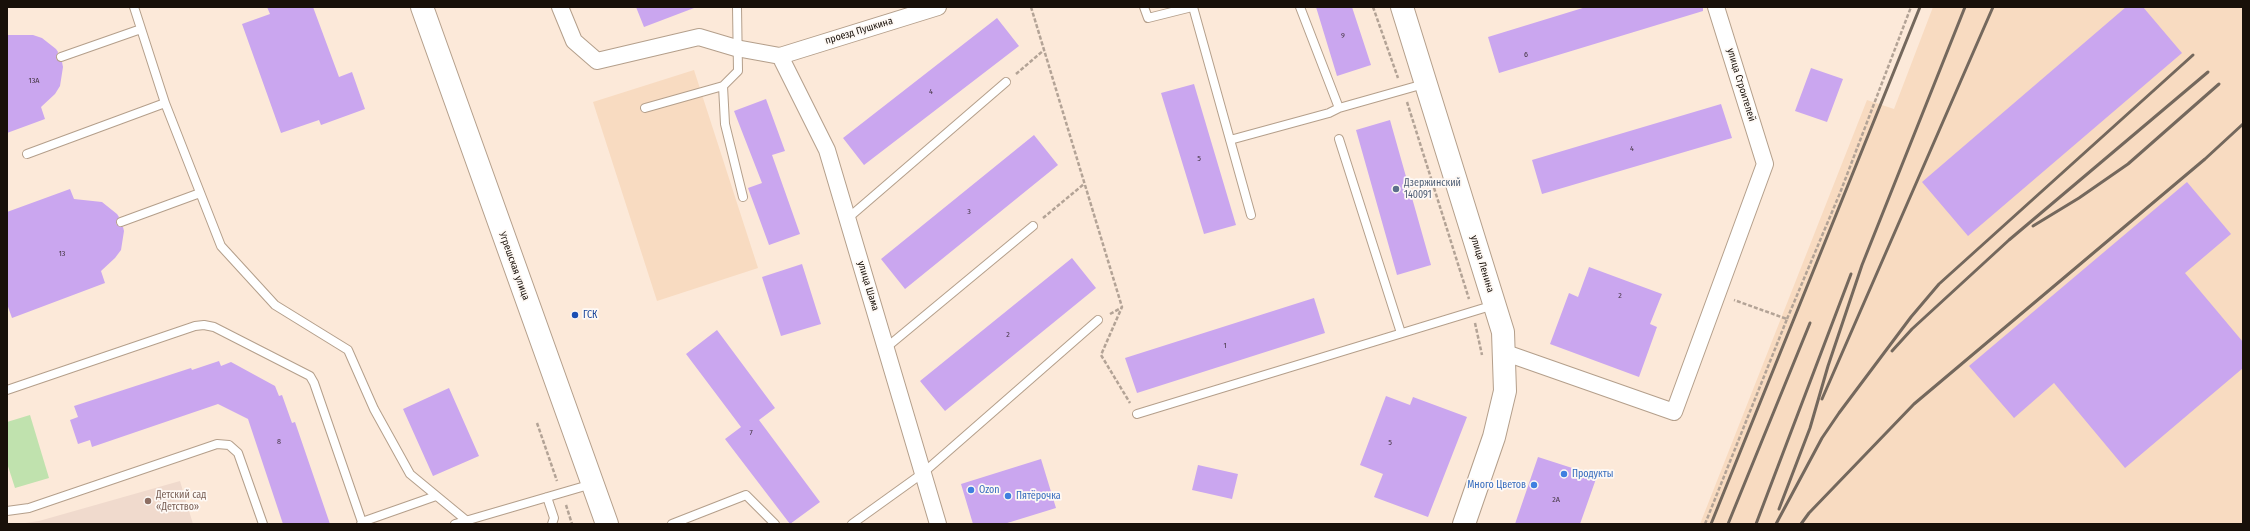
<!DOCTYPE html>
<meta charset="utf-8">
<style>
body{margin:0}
#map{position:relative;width:2250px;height:531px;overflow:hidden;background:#fce9d9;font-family:"Fira Sans Condensed",sans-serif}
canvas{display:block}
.frame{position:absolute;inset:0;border:8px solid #181009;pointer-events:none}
</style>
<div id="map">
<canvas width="2250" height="531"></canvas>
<div class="frame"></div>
</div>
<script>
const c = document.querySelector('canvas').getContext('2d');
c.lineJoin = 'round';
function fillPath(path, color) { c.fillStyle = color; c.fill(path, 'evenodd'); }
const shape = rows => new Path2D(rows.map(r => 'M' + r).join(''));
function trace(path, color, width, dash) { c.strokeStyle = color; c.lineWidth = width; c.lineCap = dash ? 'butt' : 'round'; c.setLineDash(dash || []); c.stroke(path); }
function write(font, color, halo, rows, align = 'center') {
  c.font = font + ' "Fira Sans Condensed",sans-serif'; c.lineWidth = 3.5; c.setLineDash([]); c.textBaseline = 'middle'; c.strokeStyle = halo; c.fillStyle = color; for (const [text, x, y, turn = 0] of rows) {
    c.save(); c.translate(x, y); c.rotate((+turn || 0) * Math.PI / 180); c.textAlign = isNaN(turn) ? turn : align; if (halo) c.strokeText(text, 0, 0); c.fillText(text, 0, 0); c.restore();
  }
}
fillPath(shape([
 [1933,7,2243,7,2243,524,1700,524,1867,100,1894,109],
 [694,70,758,268,657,301,593,102]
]), '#f8dbc1');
fillPath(shape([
 [180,481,193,524,18,524,39,521]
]), '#f0dacd');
fillPath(shape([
 [30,415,49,478,15,488,7,463,7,422]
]), '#c0e2ae');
fillPath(shape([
 [267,7,313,7,339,77,352,72,365,109,321,125,319,120,281,133,242,24,270,14],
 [636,7,694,7,694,8,644,27],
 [1316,7,1352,7,1371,65,1337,76],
 [1586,7,1703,7,1703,11,1499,73,1488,37],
 [2126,7,2143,7,2182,53,1968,236,1922,182],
 [997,18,1019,46,864,165,843,138],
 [7,35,33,35,42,38,56,49,58,52,56,59,62,62,63,67,60,86,55,94,41,107,45,119,7,133],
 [1811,68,1843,79,1827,122,1795,111],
 [1194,84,1236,225,1204,234,1161,93],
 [766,99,785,151,772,155,800,234,769,245,748,188,762,183,734,111],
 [1721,104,1732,138,1542,194,1532,160],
 [1390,120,1431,265,1397,275,1356,130],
 [1034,135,1058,165,905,289,881,259],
 [2187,182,2231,234,2185,273,2243,342,2243,368,2125,468,2054,383,2014,418,1969,366],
 [70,189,74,199,102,202,117,214,119,217,116,224,123,227,124,231,121,250,115,258,101,271,105,283,12,318,7,304,7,212],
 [1072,258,1096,288,945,411,920,381],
 [802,264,821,324,781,336,762,277],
 [1589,267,1662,294,1650,324,1657,327,1639,377,1550,344,1569,293,1578,297],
 [1314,298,1325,333,1137,393,1125,358],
 [717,330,775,408,759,420,820,502,790,524,725,439,741,427,686,354],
 [219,361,221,366,231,362,275,386,279,396,282,395,292,423,295,422,330,524,283,524,248,419,218,404,92,447,90,440,78,444,70,420,78,417,74,406,191,368,192,370],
 [449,388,479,456,433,476,403,409],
 [1386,396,1410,405,1413,397,1467,417,1428,517,1374,497,1383,474,1360,465],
 [1538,457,1597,476,1580,524,1515,524],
 [1041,459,1056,508,1004,524,973,524,961,484],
 [1198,465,1238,474,1232,499,1192,490]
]), '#caa6ef');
const lane = shape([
 [1144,7,1148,18,1192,7],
 [1193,7,1251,215],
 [1300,7,1339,108,1424,84],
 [61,57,141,29],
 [723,86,725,124,743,197],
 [165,103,221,246,275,305,348,350,374,409,410,474,467,521],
 [645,108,723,86,738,71,737,7],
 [1339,139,1401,333],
 [1230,140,1329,113,1339,108],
 [27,154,165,103,134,7],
 [847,219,1006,82],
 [121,222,200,193],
 [887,347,1033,226],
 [7,390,195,326,204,325,214,327,310,376,314,383,362,522],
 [1137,414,1494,305],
 [547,497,554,518,552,524],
 [7,511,29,508,217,444,229,445,238,453,263,524],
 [361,524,362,522,436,496],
 [455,524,592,484],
 [672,524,746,495,775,524],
 [852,524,923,473,1098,320]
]);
const street = shape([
 [560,7,574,41,597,61,699,37,736,48,780,56,938,7],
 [780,56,827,150,938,524],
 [1503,352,1674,412,1765,164,1716,7]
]);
const secondary = shape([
 [422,7,607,524],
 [1402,7,1503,332,1505,391,1494,437,1464,524]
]);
trace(lane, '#b49f8b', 10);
trace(street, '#b49f8b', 18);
trace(secondary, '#b49f8b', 24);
trace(shape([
 [1031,7,1122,307,1101,355,1130,403],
 [1373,7,1398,78],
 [1016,74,1044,50],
 [1407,102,1469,299],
 [1043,218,1084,184],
 [1110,314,1121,308],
 [1787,319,1840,193,1911,7],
 [1475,323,1482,355],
 [537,423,557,481],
 [566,505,572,524],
 [1705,524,1787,319,1734,300]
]), '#b3a396', 2.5, [4, 2]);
trace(lane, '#fff', 8);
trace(street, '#fff', 16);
trace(secondary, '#fff', 22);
trace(shape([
 [2033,226,2079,198,2128,164,2219,84],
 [1892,351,1912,329,2009,240,2208,72],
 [1822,399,1993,7],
 [1779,509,1810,428,1828,366,1862,265,1965,7],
 [1711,524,1920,7],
 [1728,524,1810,323],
 [1756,524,1851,274],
 [1776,524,1822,438,1839,413,1911,317,1939,284,2193,55],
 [1801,524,1809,513,1914,404,2205,159,2243,124]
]), '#74685d', 3);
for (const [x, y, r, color] of [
 [1396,189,4,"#5c6f8a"],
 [575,315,4,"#1a4fb4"],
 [1564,474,4,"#3f7fe0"],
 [1534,485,4,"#3f7fe0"],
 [971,490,4,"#3f7fe0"],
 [1008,496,4,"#3f7fe0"],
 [148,501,4,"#8d6e63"]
]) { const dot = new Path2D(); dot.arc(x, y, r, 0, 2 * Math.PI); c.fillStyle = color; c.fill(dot); trace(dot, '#fef9f5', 1.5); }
write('8px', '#443642', null, [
 ["9",1343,36],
 ["6",1526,55],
 ["13А",34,81],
 ["4",931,92],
 ["4",1632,149],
 ["5",1199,159],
 ["3",969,212],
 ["13",62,254],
 ["2",1620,296],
 ["2",1008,335],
 ["1",1225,346],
 ["7",751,433],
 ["8",279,442],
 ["5",1390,443],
 ["2А",1556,500]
]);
write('10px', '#181009', '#fef9f5', [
 ["проезд Пушкина",859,31,-17],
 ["улица Строителей",1741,85,73],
 ["улица Ленина",1482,264,73],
 ["Угрешская улица",514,266,70],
 ["улица Шама",868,286,73]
]);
write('10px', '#4e5e75', '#fef9f5', [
 ["Дзержинский",1404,183],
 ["140091",1404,195]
], 'left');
write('10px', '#164399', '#fef9f5', [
 ["ГСК",583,315]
], 'left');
write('10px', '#366cbe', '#fef9f5', [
 ["Продукты",1572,474],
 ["Много Цветов",1526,485,"right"],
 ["Ozon",979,490],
 ["Пятёрочка",1016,496]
], 'left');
write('10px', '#785e54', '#fef9f5', [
 ["Детский сад",156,495],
 ["«Детство»",156,507]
], 'left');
</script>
